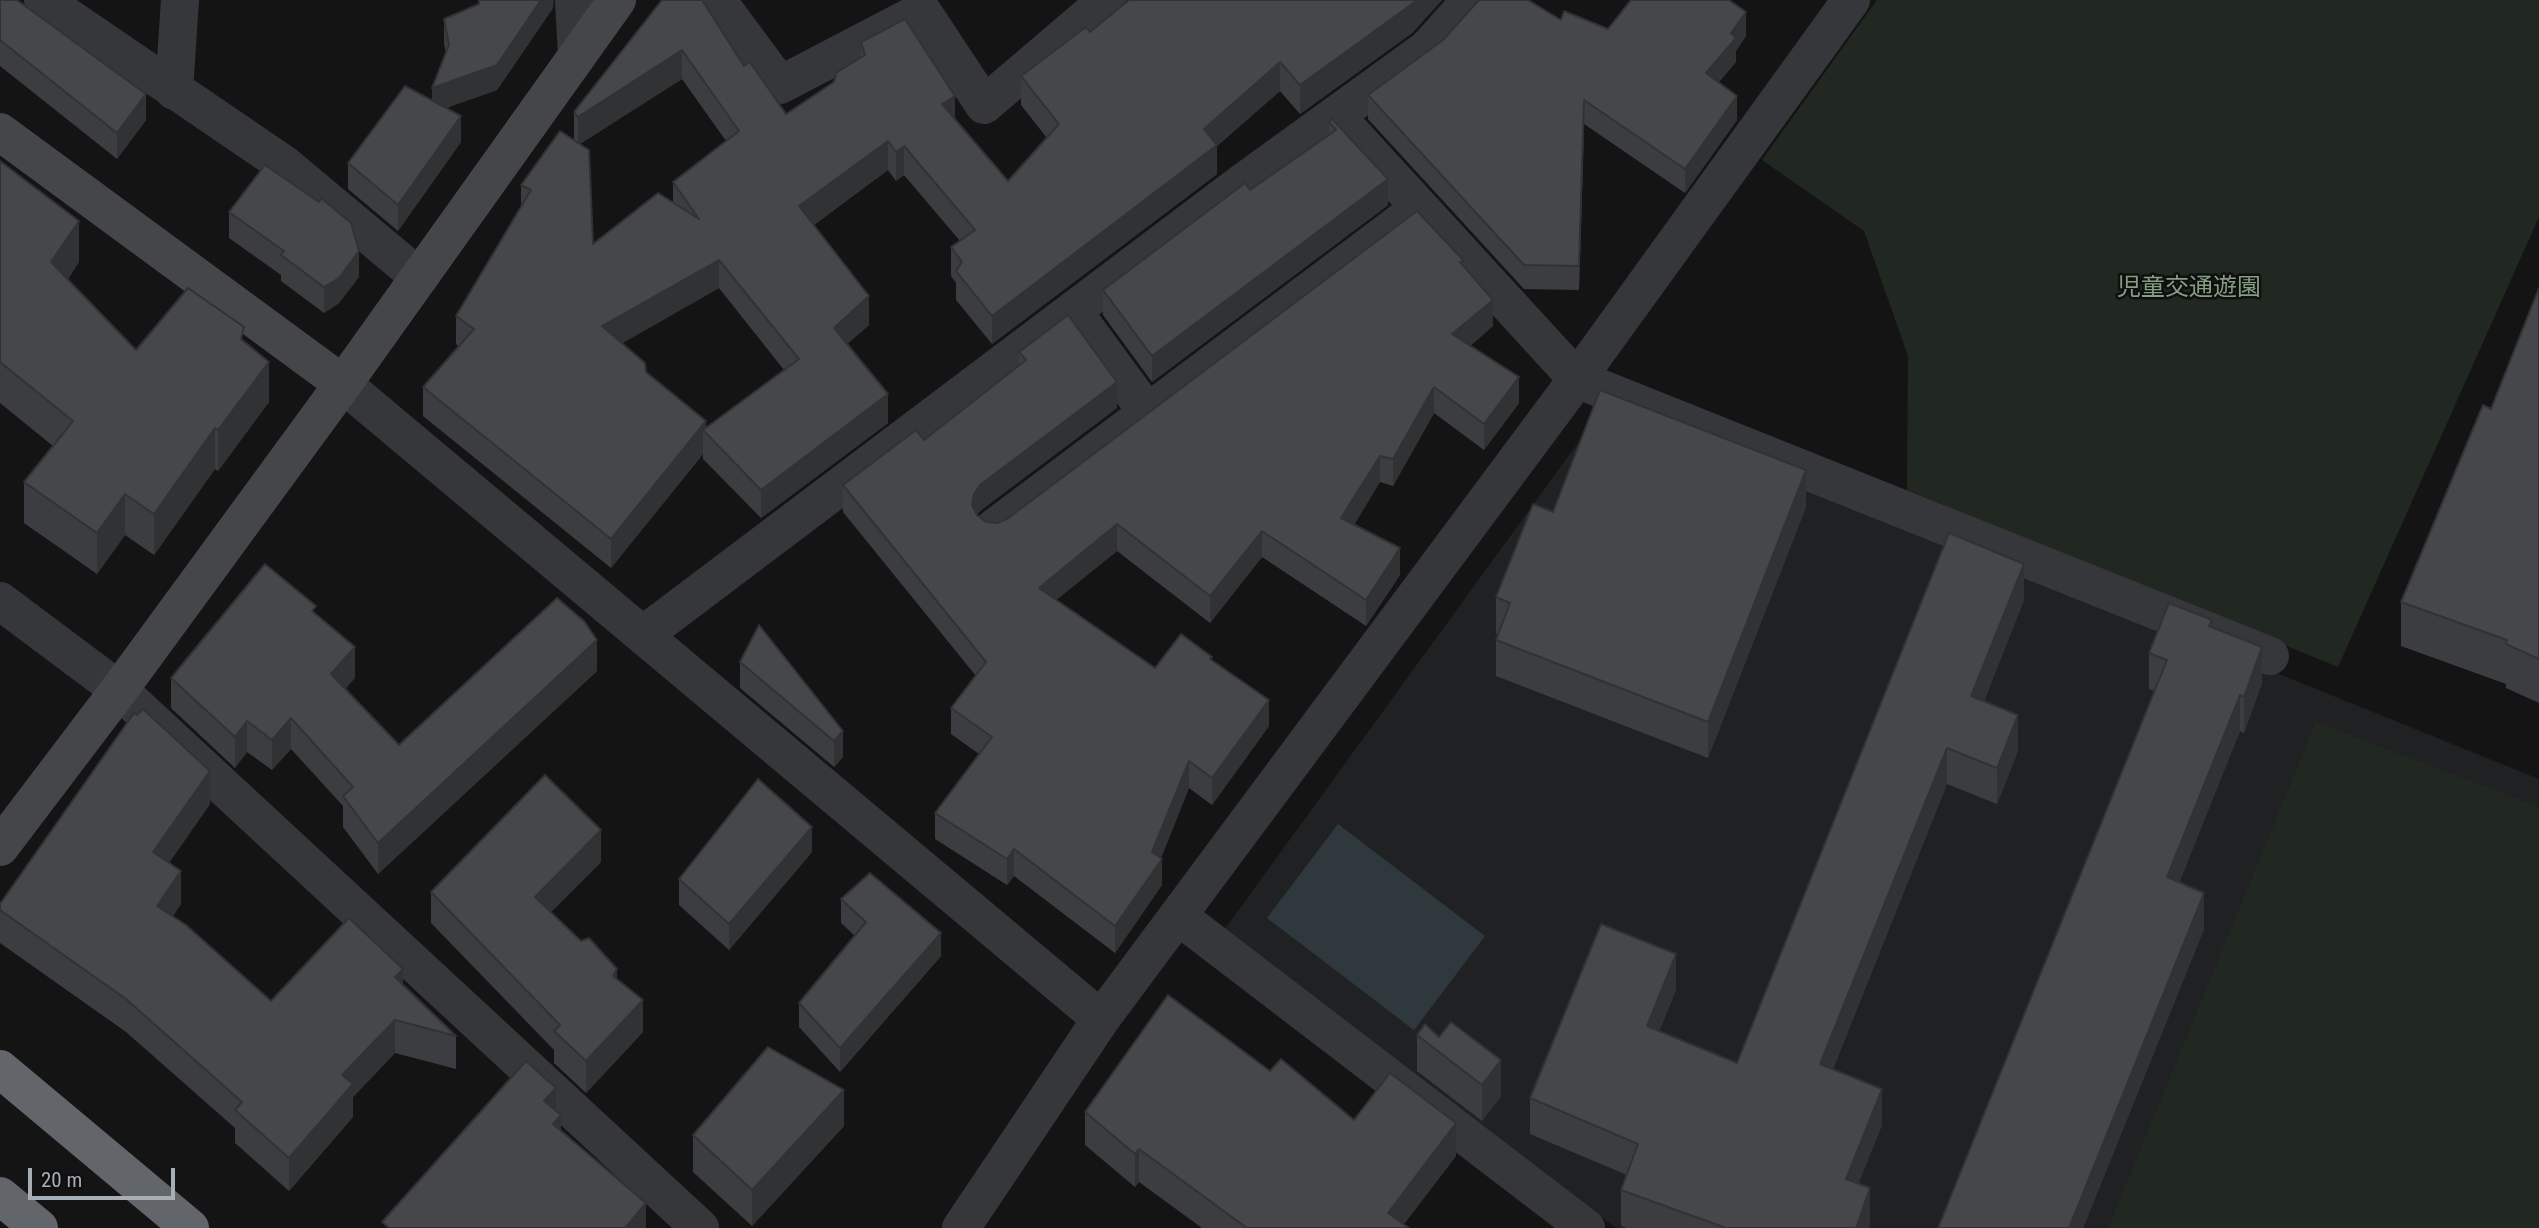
<!DOCTYPE html>
<meta charset="utf-8">
<style>
body{margin:0}
#map{position:relative;width:2539px;height:1228px;overflow:hidden;background:#141415;font-family:"Roboto Condensed",sans-serif}
canvas{display:block}
.scale{position:absolute;left:28px;top:1168px;width:147px;height:32px;box-sizing:border-box;border:4px solid #a7aeb4;border-top:0;padding-left:9px;font-size:21px;line-height:24px;white-space:nowrap;color:#a7aeb4;-webkit-text-stroke:5px #0f0f10;paint-order:stroke}
</style>
<div id="map">
<canvas width="2539" height="1228"></canvas>
<div class="scale">20 m</div>
</div>
<script>
const c = document.querySelector('canvas').getContext('2d');
c.lineJoin = 'round';
function fillPath(path, color) { c.fillStyle = color; c.fill(path, 'evenodd'); }
const shape = rows => new Path2D(rows.map(r => 'M' + r).join(''));
function trace(path, color, width, dash) { c.strokeStyle = color; c.lineWidth = width; c.lineCap = dash ? 'butt' : 'round'; c.setLineDash(dash || []); c.stroke(path); }
function write(font, color, halo, rows, align = 'center') {
  c.font = font + ' "Roboto Condensed","Noto Sans JP",sans-serif'; c.lineWidth = 5; c.setLineDash([]); c.textBaseline = 'middle'; c.strokeStyle = halo; c.fillStyle = color; for (const [text, x, y, turn = 0] of rows) {
    c.save(); c.translate(x, y); c.rotate((+turn || 0) * Math.PI / 180); c.textAlign = isNaN(turn) ? turn : align; if (halo) c.strokeText(text, 0, 0); c.fillText(text, 0, 0); c.restore();
  }
}
fillPath(shape([
 [1625,410,2539,779,2539,1228,1616,1228,1224,930,1599,414]
]), '#202122');
fillPath(shape([
 [1877,0,2539,0,2539,217,2338,667,1907,490,1908,356,1864,231,1762,160],
 [2316,722,2539,807,2539,1228,2108,1228]
]), '#212821');
fillPath(shape([
 [1338,824,1485,936,1414,1030,1267,918]
]), '#2f393d');
trace(shape([
 [43,0,285,165,419,277],
 [574,0,577,56],
 [717,0,780,85,922,11,984,105,1107,0],
 [174,91,180,0],
 [1336,116,1577,379,2270,656],
 [1073,311,1147,412],
 [343,384,1101,1019],
 [994,528,1420,208],
 [0,601,119,690,700,1228],
 [643,635,1242,183,1427,49,1471,0],
 [1178,916,1586,1228],
 [961,1228,1101,1019,1577,379,1851,0]
]), '#35373a', 38);
trace(shape([
 [0,132,343,384],
 [0,847,119,690,343,384,617,0]
]), '#44464a', 38);
trace(shape([
 [0,1069,190,1228],
 [0,1196,39,1228]
]), '#62666a', 38);
fillPath(shape([
 [0,0,146,120,117,159,0,66],
 [662,0,744,66,786,114,834,82,861,58,861,42,955,119,1008,181,1047,138,1021,105,1021,76,1090,32,1129,0,1442,0,1412,33,1300,114,1280,91,1217,146,1217,174,992,344,956,300,956,283,951,276,951,247,960,241,904,175,896,181,888,170,814,225,869,325,847,344,888,423,761,518,703,459,703,454,611,568,423,416,423,387,459,347,456,344,456,316,521,207,521,185,574,140,574,112],
 [682,79,726,141,673,182,673,203,593,244,580,144],
 [719,288,784,370,706,427,646,372,622,343],
 [553,8,497,90,446,108,461,142,398,231,348,189,348,163,432,100,446,53,444,44,444,19],
 [1561,20,1608,29,1746,36,1736,51,1736,62,1719,82,1737,120,1685,193,1584,124,1579,290,1524,289,1368,119,1368,95,1443,40],
 [1332,119,1388,205,1152,382,1103,315,1103,290,1329,135,1329,122],
 [0,161,79,262,68,279,136,350,244,341,269,402,218,471,215,469,154,555,125,535,97,574,24,523,24,482,53,446,0,403],
 [1417,211,1465,262,1465,268,1493,326,1470,346,1519,403,1484,450,1434,413,1393,486,1380,482,1354,525,1400,575,1366,626,1262,557,1210,623,1117,551,1056,600,1155,668,1212,660,1269,726,1212,805,1189,788,1161,858,1162,885,1115,953,1014,876,1007,885,935,839,935,813,979,754,951,734,951,708,976,676,843,512,843,485,924,440,1019,365,1019,352,1117,408,980,511,977,515,986,522,997,523,1007,519],
 [229,212,359,277,339,303,324,313,281,281,281,275,229,238],
 [2539,288,2539,703,2506,688,2506,684,2401,646,2401,602,2491,409],
 [1806,507,1708,758,1496,676,1496,640,1498,635,1496,634,1496,597,1553,512],
 [2024,600,1984,701,2018,751,1997,804,1947,784,1833,1069,1882,1125,1858,1183,1870,1224,1869,1228,1627,1228,1621,1226,1621,1190,1627,1175,1530,1134,1530,1098,1676,990,1659,1031,1737,1063],
 [316,615,355,678,345,689,399,745,597,671,378,874,343,827,343,806,291,749,272,770,247,752,235,768,171,708,171,678],
 [2212,627,2262,683,2244,733,2240,731,2179,882,2204,929,2083,1228,2154,691,2149,689,2149,653],
 [740,662,843,731,843,757,834,767,740,688],
 [210,804,169,863,181,904,173,916,271,1001,403,984,456,1036,456,1069,395,1053,353,1097,353,1117,289,1191,235,1143,235,1128,126,1032,0,943,0,904],
 [812,852,729,950,679,905,679,879],
 [601,862,551,912,617,979,643,1032,586,1093,554,1063,554,1050,431,923,431,892],
 [841,899,941,956,840,1072,799,1027,799,1003,855,936,841,923],
 [1417,1035,1439,1037,1501,1096,1482,1121,1417,1071],
 [1270,1071,1354,1120,1456,1156,1404,1224,1409,1228,1202,1228,1139,1182,1135,1187,1085,1145,1085,1112],
 [844,1126,752,1226,693,1172,693,1135]
]), '#3c3d40');
fillPath(shape([
 [541,0,554,0,553,8,497,90,432,113,432,88],
 [1416,0,1442,0,1412,33,1300,114,1300,85],
 [1746,12,1746,36,1736,51,1736,62,1706,97,1706,73],
 [682,50,682,79,578,145,578,117],
 [1280,62,1280,91,1217,146,1217,174,992,344,992,316],
 [146,94,146,120,117,159,117,133],
 [955,96,955,124,942,104],
 [1737,96,1737,120,1685,193,1685,169],
 [1584,100,1584,124,1579,290,1579,266],
 [461,116,461,142,398,231,398,205],
 [888,141,888,170,799,235,799,206],
 [904,146,904,175,896,181,896,152],
 [1388,179,1388,205,1152,382,1152,356],
 [79,221,79,262,51,303,51,262],
 [359,251,359,277,339,303,324,313,324,287],
 [719,260,719,288,602,355,602,326],
 [869,296,869,325,834,356,834,328],
 [1493,300,1493,326,1452,360,1452,334],
 [269,362,269,402,218,471,218,430],
 [1519,377,1519,403,1484,450,1484,424],
 [1117,382,1117,408,980,511,974,520,972,505,974,494,980,485],
 [1434,387,1434,413,1393,486,1393,459],
 [888,394,888,423,761,518,761,490],
 [706,421,706,433,703,430,703,454,611,568,611,539],
 [215,428,215,469,154,555,154,514],
 [1380,456,1380,482,1341,545,1341,518],
 [1806,470,1806,507,1708,758,1708,722],
 [125,494,125,535,97,574,97,533],
 [1117,524,1117,551,1039,614,1039,588],
 [1262,531,1262,557,1210,623,1210,596],
 [1400,548,1400,575,1366,626,1366,600],
 [2024,564,2024,600,1971,732,1971,696],
 [597,640,597,671,378,874,378,843],
 [355,647,355,678,331,705,331,674],
 [2262,647,2262,683,2244,733,2244,697],
 [2240,695,2240,731,2167,914,2167,877],
 [1269,700,1269,726,1212,805,1212,778],
 [2018,715,2018,751,1997,804,1997,768],
 [291,718,291,749,272,770,272,740],
 [247,721,247,752,235,768,235,737],
 [843,731,843,757,834,767,834,741],
 [1947,748,1947,784,1820,1101,1820,1064],
 [1189,761,1189,788,1158,864,1162,859,1162,885,1115,953,1115,926,1152,852],
 [210,771,210,804,153,885,153,852],
 [812,827,812,852,729,950,729,924],
 [601,830,601,862,535,928,535,897],
 [1014,849,1014,876,1007,885,1007,859],
 [181,871,181,904,157,939,157,906],
 [2204,893,2204,929,2083,1228,2069,1228],
 [941,933,941,956,840,1072,840,1048],
 [1676,954,1676,990,1647,1062,1647,1026],
 [403,969,403,1002,395,977],
 [617,969,617,1000,613,976],
 [643,1000,643,1032,586,1093,586,1061],
 [395,1020,395,1053,353,1097,353,1117,289,1191,289,1158,342,1075],
 [1501,1060,1501,1096,1482,1121,1482,1085],
 [556,1088,556,1121,561,1115,561,1151,544,1101],
 [1882,1089,1882,1125,1846,1215,1846,1179],
 [844,1090,844,1126,752,1226,752,1190],
 [1456,1123,1456,1156,1401,1228,1388,1213],
 [1139,1149,1139,1182,1135,1187,1135,1154],
 [1870,1188,1870,1224,1869,1228,1856,1228],
 [646,1203,646,1228,625,1228]
]), '#313234');
const building = shape([
 [0,0,17,0,146,94,117,133,0,40,0,0],
 [479,0,541,0,497,65,432,88,449,45,444,19,479,4,479,0],
 [662,0,702,0,744,66,750,62,786,114,834,82,836,73,865,55,861,42,905,19,955,96,942,104,1008,181,1059,124,1021,76,1086,27,1090,32,1129,0,1416,0,1412,4,1300,85,1280,62,1204,129,1217,145,992,316,956,271,962,262,951,247,975,230,904,146,896,152,888,141,799,206,869,296,834,328,888,394,761,490,703,430,799,359,719,260,602,326,645,363,646,372,706,421,611,539,423,387,474,329,456,316,531,190,521,185,560,131,589,150,593,244,658,193,699,219,673,182,739,131,682,50,578,117,574,112,662,0],
 [1479,0,1528,0,1561,20,1564,11,1608,29,1631,0,1729,0,1746,12,1731,33,1736,38,1706,73,1737,96,1685,169,1584,100,1579,266,1524,265,1368,95,1443,40,1479,0],
 [405,86,461,116,398,205,348,163,405,86],
 [1332,119,1388,179,1152,356,1103,290,1245,183,1250,190,1336,130,1329,122,1332,119],
 [0,161,79,221,51,262,136,350,188,288,244,327,241,339,269,362,218,430,215,428,154,514,125,494,97,533,24,482,73,421,0,362,0,161],
 [265,165,319,202,321,198,351,223,359,251,339,278,324,287,281,255,284,251,229,212,265,165],
 [1417,211,1465,262,1460,262,1493,300,1452,334,1519,377,1484,424,1434,387,1393,459,1380,456,1341,518,1400,548,1366,600,1262,531,1210,596,1117,524,1039,588,1155,668,1181,634,1212,657,1210,659,1269,700,1212,778,1189,761,1152,852,1162,859,1115,926,1014,849,1007,859,935,813,992,737,951,708,986,662,843,485,916,430,924,440,1026,360,1019,352,1068,315,1117,382,980,485,974,494,972,505,977,515,986,522,997,523,1007,519,1417,211],
 [2539,288,2539,659,2506,644,2507,640,2401,602,2483,405,2491,409,2539,288],
 [1600,390,1806,470,1708,722,1496,640,1510,603,1496,597,1533,504,1553,512,1600,390],
 [1949,533,2024,564,1971,696,2018,715,1997,768,1947,748,1820,1064,1882,1089,1846,1179,1870,1188,1856,1228,1726,1228,1621,1190,1638,1144,1530,1098,1601,924,1676,954,1647,1026,1737,1063,1949,533],
 [265,564,316,606,312,611,355,647,331,674,399,745,557,598,584,621,597,640,378,843,343,796,353,787,291,718,272,740,247,721,235,737,171,678,265,564],
 [2169,603,2212,620,2209,626,2262,647,2244,697,2240,695,2167,877,2204,893,2069,1228,1938,1228,2167,660,2149,653,2169,603],
 [759,625,843,731,834,741,740,662,759,625],
 [143,709,210,771,153,852,181,871,157,906,186,925,271,1001,349,918,403,969,395,977,456,1036,395,1020,342,1075,353,1084,289,1158,235,1110,242,1102,126,999,0,910,0,904,134,713,137,715,143,709],
 [545,775,601,830,535,897,581,941,589,938,617,969,613,976,643,1000,586,1061,554,1031,560,1025,431,892,545,775],
 [758,779,812,827,729,924,679,879,758,779],
 [870,873,941,933,840,1048,799,1003,866,922,841,899,870,873],
 [1168,995,1270,1071,1281,1059,1354,1120,1390,1073,1456,1123,1388,1213,1409,1228,1247,1228,1139,1149,1135,1154,1085,1112,1168,995],
 [1451,1022,1501,1060,1482,1085,1417,1035,1425,1024,1439,1037,1451,1022],
 [768,1047,844,1090,752,1190,693,1135,768,1047],
 [526,1061,556,1088,544,1101,561,1115,553,1124,646,1203,625,1228,389,1228,382,1222,526,1061]
]);
fillPath(building, '#46474a');
trace(building, '#313234', 2);
write('24px', '#859d80', '#0f0f10', [
 ["児童交通遊園",2189,289]
]);
</script>
